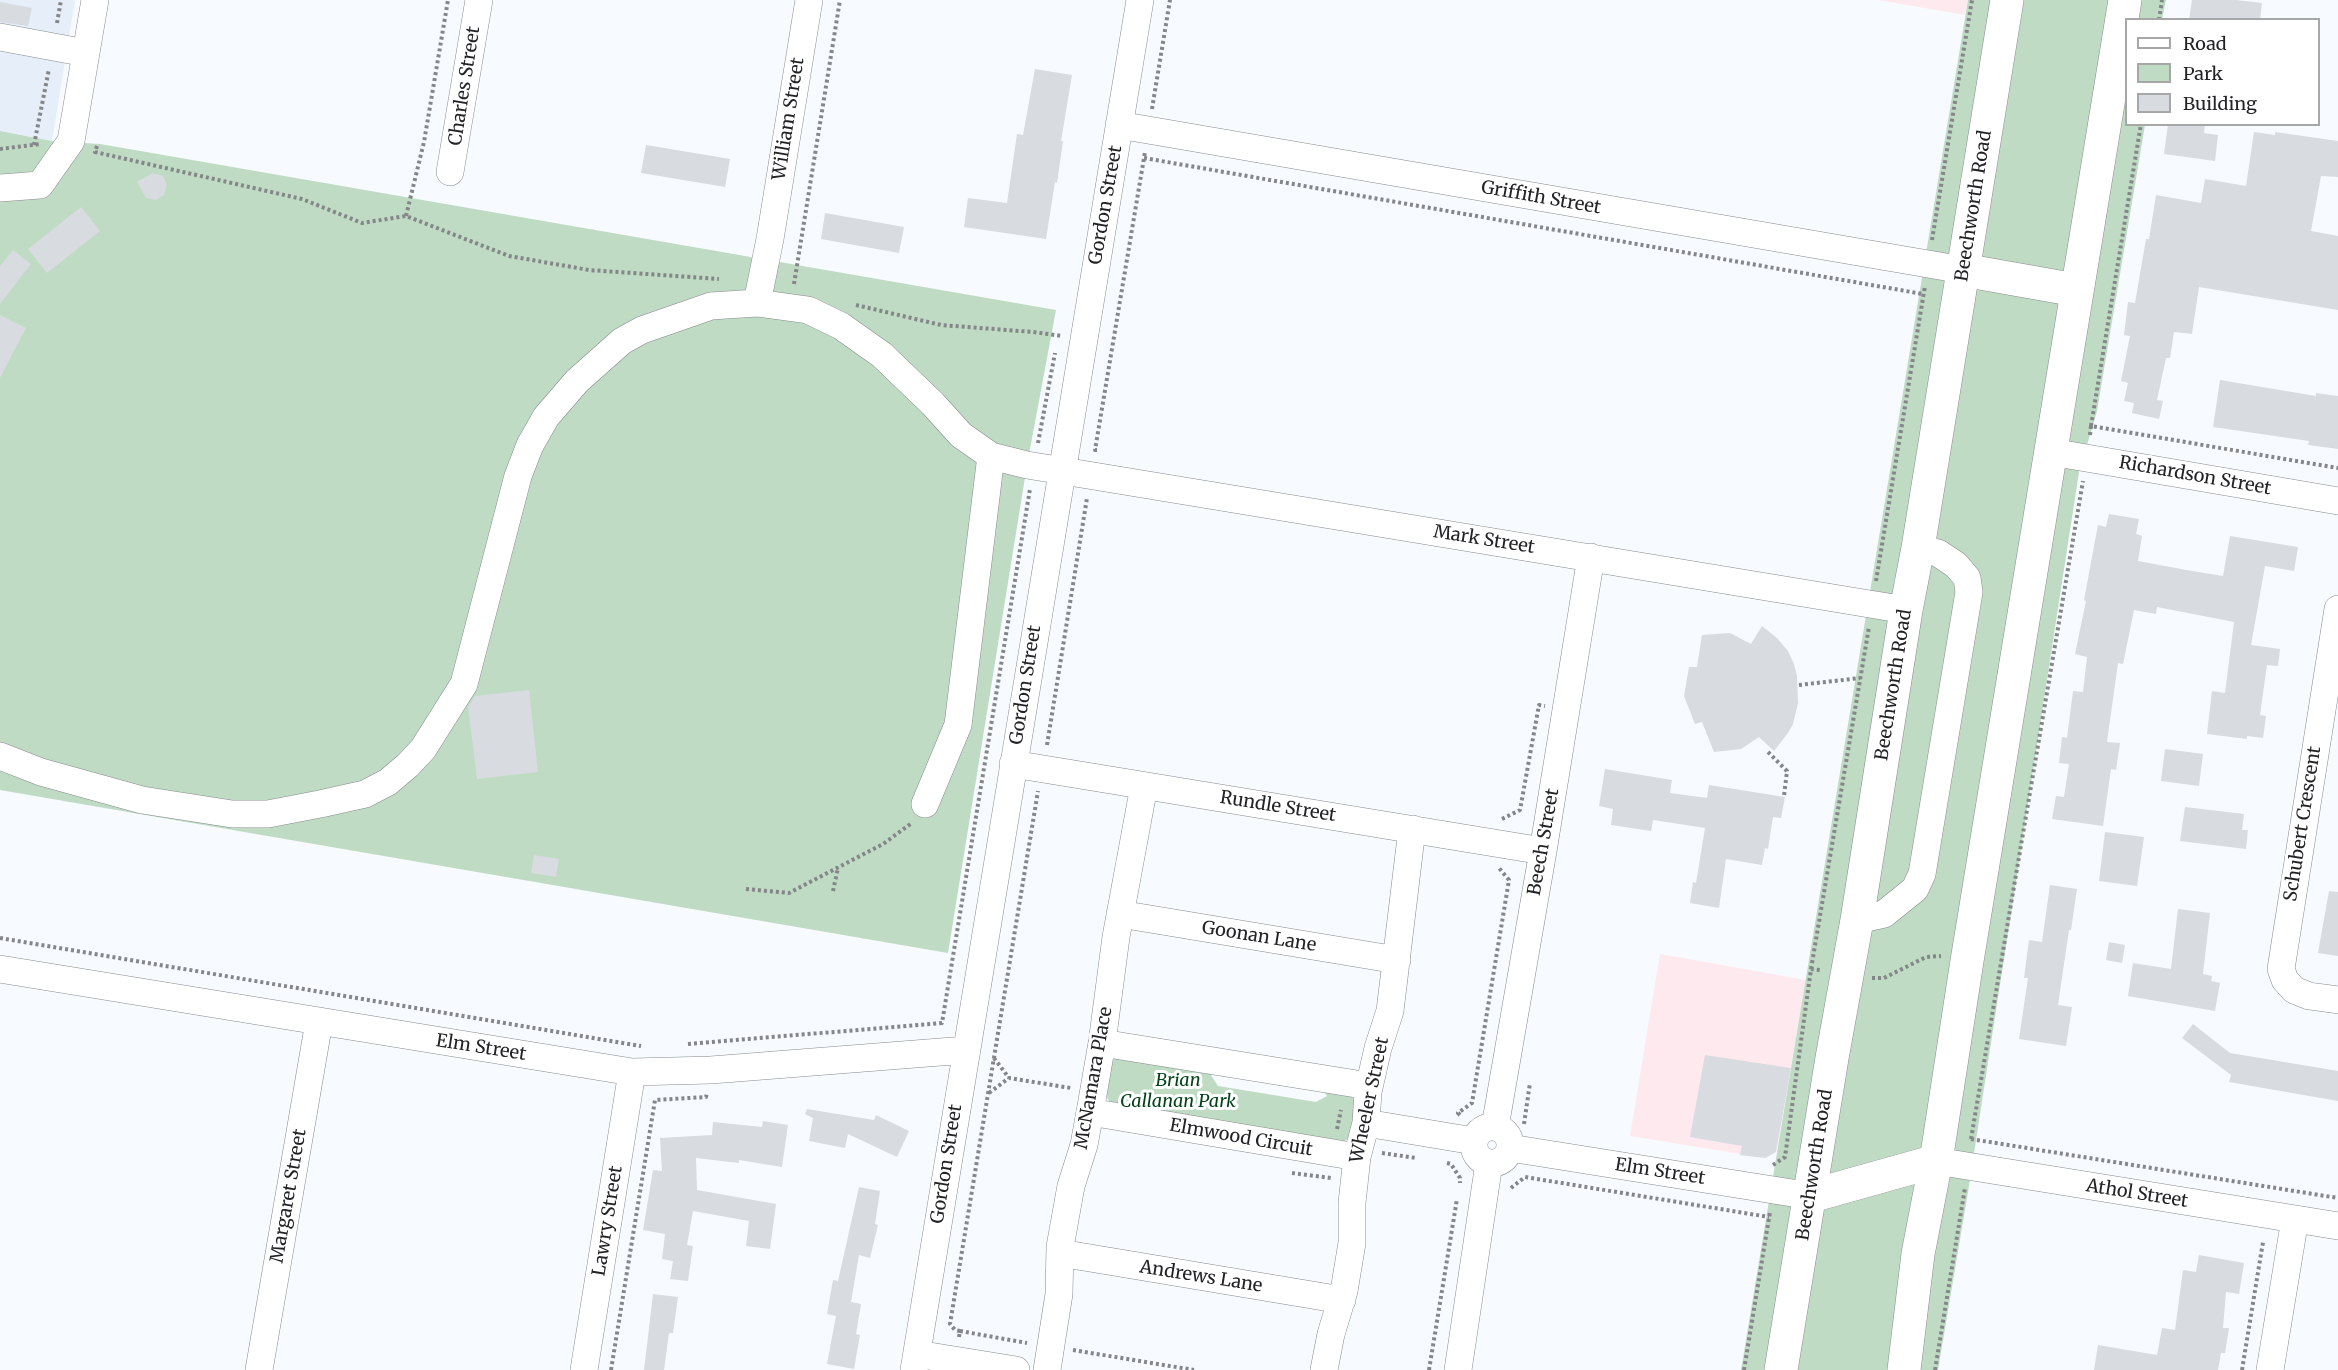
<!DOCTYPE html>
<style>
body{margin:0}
#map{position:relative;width:2338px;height:1370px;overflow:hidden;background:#f7fafe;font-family:Merriweather,serif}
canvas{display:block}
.legend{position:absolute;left:2125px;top:18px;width:195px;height:108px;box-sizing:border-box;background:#fff;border:2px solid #a7a7a8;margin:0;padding:8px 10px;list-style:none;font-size:18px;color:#222325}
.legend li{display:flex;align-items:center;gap:12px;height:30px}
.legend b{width:30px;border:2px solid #a7a7a8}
</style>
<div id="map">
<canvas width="2338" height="1370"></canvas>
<ul class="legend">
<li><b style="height:8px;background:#fff"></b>Road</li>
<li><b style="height:16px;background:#bfdbc3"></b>Park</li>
<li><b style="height:16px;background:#d8dbdf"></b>Building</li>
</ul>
</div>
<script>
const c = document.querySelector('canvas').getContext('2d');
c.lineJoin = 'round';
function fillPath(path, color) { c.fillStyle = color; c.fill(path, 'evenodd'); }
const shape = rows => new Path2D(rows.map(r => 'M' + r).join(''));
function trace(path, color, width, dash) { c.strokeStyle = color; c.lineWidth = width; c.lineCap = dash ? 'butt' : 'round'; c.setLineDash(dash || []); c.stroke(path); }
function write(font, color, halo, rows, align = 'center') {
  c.font = font + ' Merriweather,serif'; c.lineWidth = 6; c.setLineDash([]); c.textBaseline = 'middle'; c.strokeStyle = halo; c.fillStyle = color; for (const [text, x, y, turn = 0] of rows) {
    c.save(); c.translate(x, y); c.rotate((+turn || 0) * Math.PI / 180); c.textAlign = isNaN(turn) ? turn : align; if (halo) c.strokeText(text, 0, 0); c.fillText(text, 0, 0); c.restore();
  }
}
fillPath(shape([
 [1878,0,1968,0,1965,15],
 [1660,954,1806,980,1776,1152,1765,1158,1630,1136]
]), '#fee9ef');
fillPath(shape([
 [0,0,75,0,52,141,0,131]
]), '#e6eef9');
fillPath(shape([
 [1968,0,2166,0,2162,19,2126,20,2126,124,2145,125,2097,411,2079,472,1968,1192,1938,1370,1741,1370],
 [0,131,52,141,100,144,1056,310,1027,465,948,953,0,790],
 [1116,1058,1205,1066,1218,1086,1316,1102,1327,1096,1318,1084,1351,1095,1354,1100,1354,1116,1349,1137,1344,1142,1111,1105,1105,1093,1111,1062]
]), '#bfdbc3');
fillPath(shape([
 [2192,0,2236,0,2262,3,2260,20,2189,20],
 [0,2,32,8,28,26,0,22],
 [1035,69,1072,75,1061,141,1063,141,1057,183,1055,182,1046,239,964,227,968,198,1007,203,1017,134,1023,135],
 [2168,124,2205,124,2204,133,2218,135,2215,161,2164,154],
 [2254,132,2275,135,2275,132,2338,141,2338,177,2321,176,2311,231,2338,236,2338,310,2199,287,2192,334,2174,332,2170,358,2166,358,2157,400,2163,401,2159,419,2132,413,2134,403,2124,401,2128,383,2121,381,2130,336,2124,335,2128,302,2135,303,2146,239,2149,239,2156,195,2201,203,2205,179,2246,186],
 [646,145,730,159,725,187,641,173],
 [152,173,163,176,167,185,164,195,156,200,146,198,137,182],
 [81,207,100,231,47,273,28,249],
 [825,213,904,227,899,253,821,239],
 [13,250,31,264,0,304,0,266],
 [0,315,26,328,0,378],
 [2220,380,2316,396,2316,393,2338,396,2338,449,2308,445,2309,441,2213,427],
 [2109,514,2139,519,2136,534,2142,536,2138,561,2192,571,2223,576,2230,536,2298,547,2294,571,2265,566,2251,645,2280,649,2278,666,2267,665,2260,715,2266,716,2263,738,2247,736,2247,739,2207,734,2212,691,2225,693,2234,622,2157,607,2156,614,2134,610,2123,664,2118,663,2107,742,2120,743,2116,770,2111,769,2103,826,2052,819,2056,796,2064,797,2069,764,2059,763,2062,737,2067,738,2073,691,2083,692,2087,657,2075,654,2086,601,2084,600,2094,546,2098,525,2106,527],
 [1762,626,1777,638,1788,651,1794,664,1797,676,1798,703,1793,724,1788,733,1774,751,1759,737,1741,749,1714,752,1702,722,1695,724,1684,696,1689,667,1697,667,1702,635,1730,633,1751,644],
 [529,690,538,772,477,779,468,707,475,696],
 [2165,749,2203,754,2199,786,2161,781],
 [1605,769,1672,780,1670,793,1707,798,1709,785,1785,797,1781,818,1773,817,1768,849,1765,848,1762,865,1726,859,1719,908,1690,903,1693,882,1696,883,1705,828,1653,820,1651,831,1611,825,1613,809,1599,806],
 [2185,807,2244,814,2242,830,2248,830,2246,849,2180,841],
 [2105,832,2144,837,2137,886,2099,881],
 [534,855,559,859,556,877,531,873],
 [2050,885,2077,889,2071,930,2069,930,2058,1005,2072,1007,2066,1046,2019,1039,2028,978,2024,978,2029,940,2042,942],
 [2329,891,2338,892,2338,956,2318,953],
 [2178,909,2210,913,2203,974,2212,976,2211,981,2220,983,2215,1011,2128,996,2133,963,2171,969],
 [2109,942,2125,945,2122,963,2106,960],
 [2193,1024,2230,1053,2338,1071,2338,1101,2229,1082,2231,1075,2182,1038],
 [1705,1055,1791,1068,1776,1152,1765,1158,1740,1155,1742,1146,1690,1137],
 [807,1109,874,1120,876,1115,909,1131,897,1157,848,1134,845,1148,809,1141,813,1118,805,1114],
 [763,1121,788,1125,782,1167,739,1160,739,1163,696,1158,697,1190,776,1204,770,1249,746,1246,749,1221,693,1211,687,1245,693,1246,688,1281,670,1279,673,1261,662,1259,665,1234,643,1230,653,1170,662,1171,660,1138,712,1135,713,1122,762,1127],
 [859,1187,880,1191,875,1224,878,1225,870,1258,859,1255,851,1302,861,1304,856,1334,860,1335,854,1369,827,1364,836,1316,827,1314,833,1280,838,1281],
 [2199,1255,2244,1263,2239,1294,2226,1292,2223,1328,2229,1328,2225,1353,2221,1353,2218,1370,2094,1370,2098,1345,2157,1355,2162,1328,2175,1330,2183,1270,2196,1272],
 [653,1294,678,1297,673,1333,669,1333,664,1370,644,1370]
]), '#d8dbdf');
const minor = shape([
 [0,37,86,53],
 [1119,125,1963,270],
 [450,172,479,0],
 [0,188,40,185,71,141,95,0],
 [757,303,770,239,809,0],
 [2051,452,2338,501],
 [2338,609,2281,969,2285,980,2294,990,2309,996,2338,1000],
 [0,756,41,772,142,800,232,814,268,814,320,804,365,794,388,782,408,765,423,749,464,684,518,476,530,445,546,417,577,381,622,341,642,330,711,306,757,303,808,310,841,326,882,355,933,404,961,435,991,456,1027,465,1906,610],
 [1013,764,1543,851],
 [925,804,958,725,991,456],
 [1120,914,1397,960],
 [1857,920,1884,914,1915,889,1922,874,1969,592,1967,578,1956,565,1938,553,1918,548],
 [0,969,632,1072,711,1070,966,1050],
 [1102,1043,1369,1086],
 [1090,1112,1357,1157],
 [1366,1123,1474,1141],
 '1474 1145a18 18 0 1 1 36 0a18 18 0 1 1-36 0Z',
 [1495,1127,1543,851,1591,557],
 [1510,1148,1811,1196],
 [1936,1161,2338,1226],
 [1060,1253,1342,1300],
 [917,1354,1016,1370],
 [259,1370,319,1022],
 [584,1370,632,1072],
 [914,1370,1140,0],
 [1047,1370,1059,1294,1060,1247,1071,1186,1084,1145,1090,1112,1102,1043,1116,937,1144,786],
 [1324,1370,1331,1334,1344,1291,1352,1243,1352,1203,1357,1157,1366,1123,1368,1092,1378,1048,1390,1011,1412,829],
 [1458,1370,1489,1163],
 [2270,1370,2295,1219]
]);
const major = shape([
 [1963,270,2076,290],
 [1811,1196,1936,1161],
 [1781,1370,1832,1058,1857,920,1906,610,1918,548,2007,0],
 [1904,1370,1918,1254,1936,1161,1967,961,2125,0]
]);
trace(minor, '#878a8e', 28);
trace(major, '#878a8e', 34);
trace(shape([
 [2159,20,2162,0],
 [57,23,61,0],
 [1152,109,1170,0],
 [34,145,49,69],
 [97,146,95,152,302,199,362,223,406,216,509,256,589,270,719,279],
 [0,149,40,144],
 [1144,158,1923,294],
 [406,216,424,142,448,0],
 [1932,240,1972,0],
 [794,284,840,0],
 [856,305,941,325,1033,332,1062,336],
 [2091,426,2141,124],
 [2090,435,2091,426,2338,468],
 [1038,443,1055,353],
 [1097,450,1095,450,1145,152],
 [1876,581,1925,286],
 [1799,685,1860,678],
 [1047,745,1087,498],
 [1768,752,1787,771,1784,796],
 [1502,819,1520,810,1539,705,1545,706],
 [746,889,789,893,883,844,912,823],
 [833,891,838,868],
 [0,938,641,1046],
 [1811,969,1869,627],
 [1872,978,1884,978,1926,957,1941,956],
 [688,1044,942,1023,1030,489],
 [994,1058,1009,1078],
 [989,1093,1009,1078,1071,1088],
 [1460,1115,1458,1113,1472,1103,1509,880,1499,868],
 [1524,1124,1530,1083],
 [1337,1129,1341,1110],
 [1971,1139,2083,481],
 [1971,1139,2338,1198],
 [1382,1153,1416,1158],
 [1447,1163,1451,1164,1460,1178,1460,1183],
 [1773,1165,1785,1157,1811,969,1820,970],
 [1292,1173,1331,1178],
 [1511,1188,1525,1177,1769,1217],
 [960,1331,1027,1343],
 [959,1337,960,1331,955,1330,950,1324,1038,791],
 [1073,1350,1194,1370],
 [611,1370,655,1100,706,1097,707,1093],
 [1429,1370,1457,1199],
 [1744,1370,1770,1212],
 [1935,1370,1965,1188],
 [2242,1370,2263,1242]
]), '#848689', 4, [3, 3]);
trace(minor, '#fff', 27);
trace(major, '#fff', 33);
write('18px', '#222325', '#fff', [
 ["Charles Street",465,86,-81],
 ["William Street",789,119,-81],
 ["Griffith Street",1541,198,10],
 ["Gordon Street",1106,205,-80],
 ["Beechworth Road",1974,206,-81],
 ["Richardson Street",2195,476,10],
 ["Mark Street",1484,540,9],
 ["Gordon Street",1026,685,-81],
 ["Beechworth Road",1894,685,-81],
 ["Rundle Street",1278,807,9],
 ["Schubert Crescent",2303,824,-81],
 ["Beech Street",1544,842,-80],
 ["Goonan Lane",1259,937,9],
 ["Elm Street",481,1048,9],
 ["McNamara Place",1094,1078,-80],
 ["Wheeler Street",1370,1100,-78],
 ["Elmwood Circuit",1241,1138,10],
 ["Gordon Street",947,1164,-81],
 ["Beechworth Road",1815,1165,-81],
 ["Elm Street",1660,1172,9],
 ["Athol Street",2137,1194,9],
 ["Margaret Street",289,1196,-80],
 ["Lawry Street",608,1221,-81],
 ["Andrews Lane",1201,1277,9]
]);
write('italic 18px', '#04431a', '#fff', [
 ["Brian",1178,1081],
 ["Callanan Park",1178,1102]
]);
</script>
